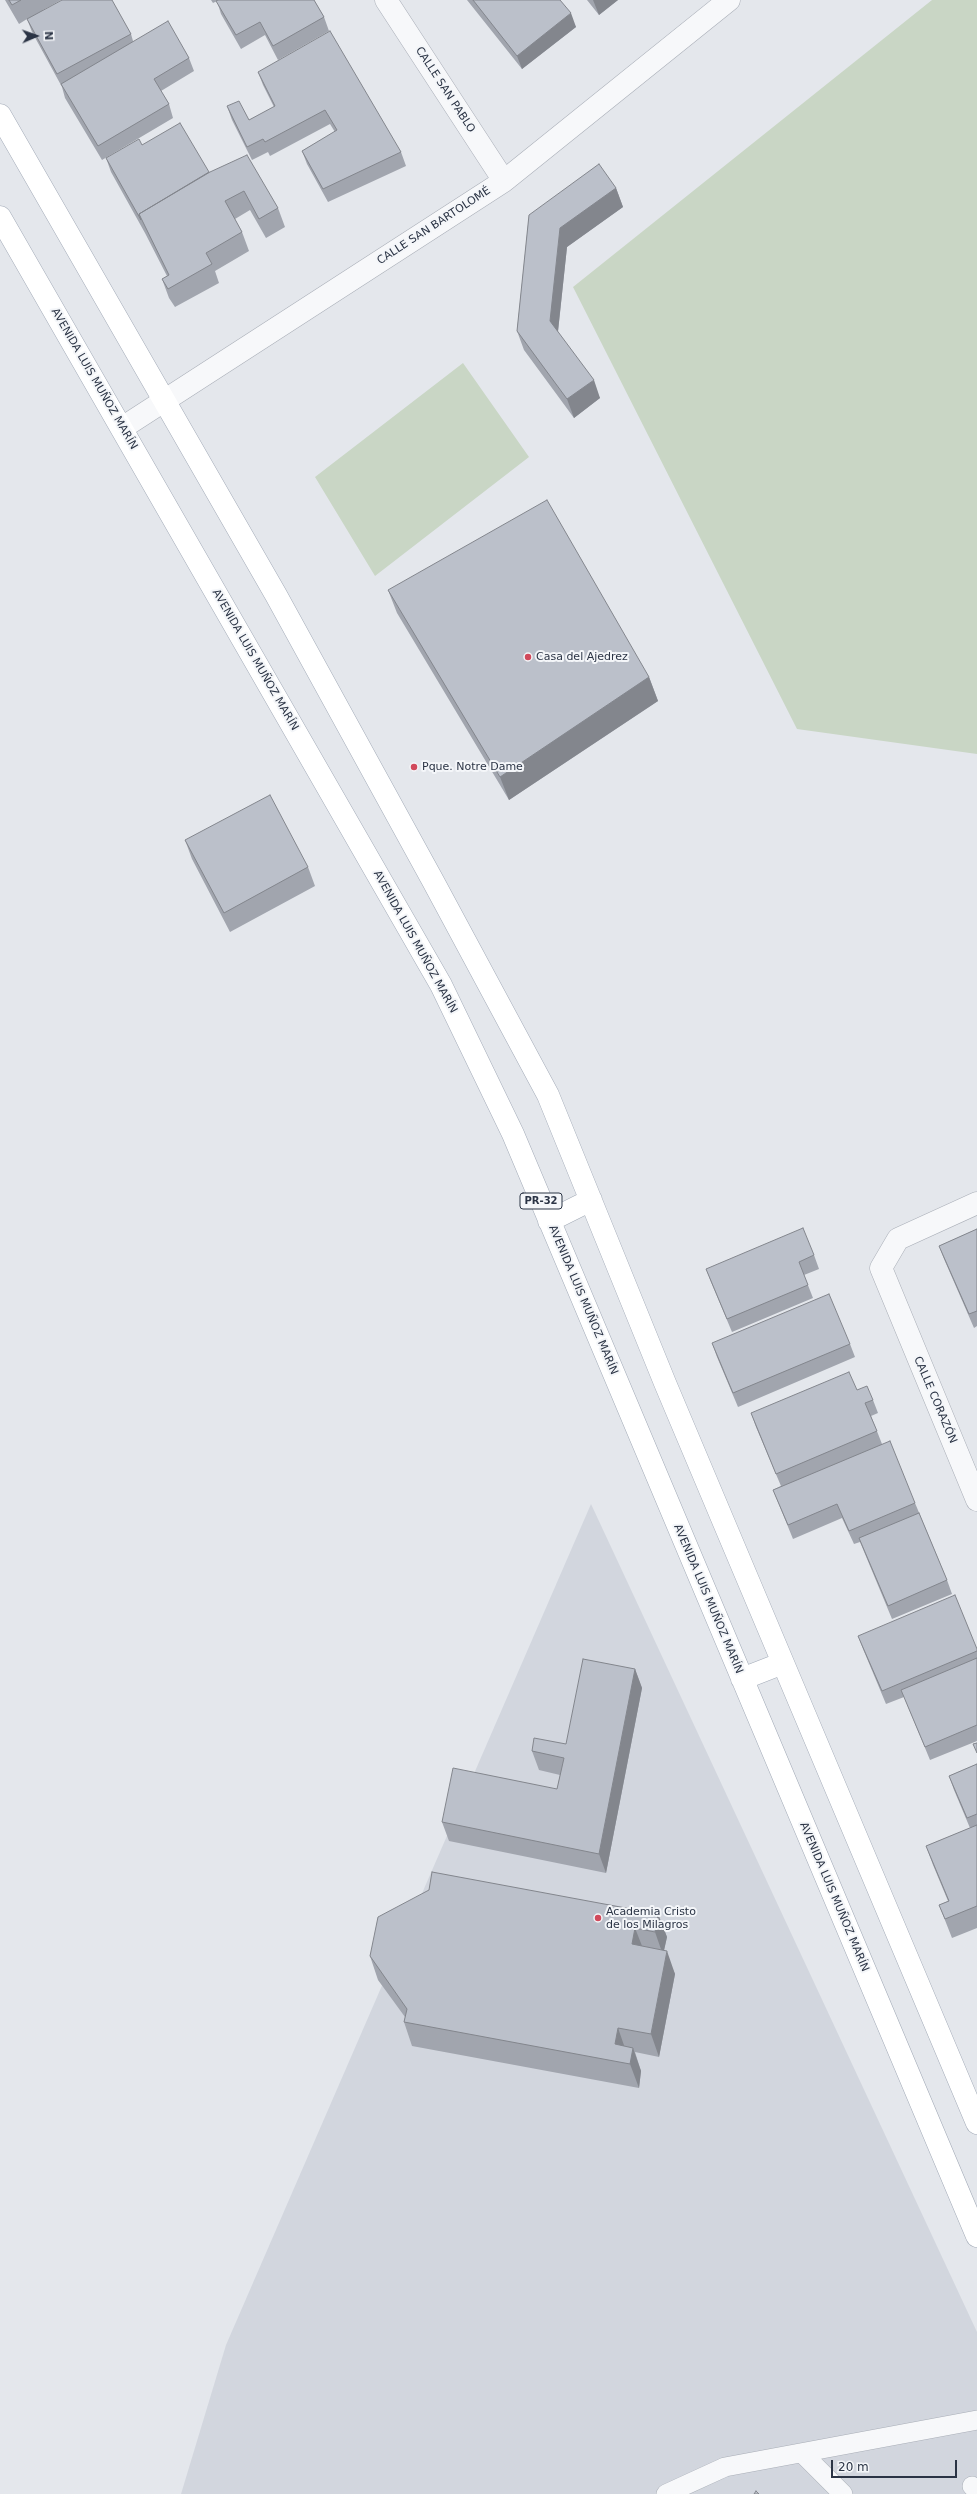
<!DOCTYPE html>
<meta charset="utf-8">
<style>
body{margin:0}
#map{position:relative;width:977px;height:2494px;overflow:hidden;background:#e4e7ec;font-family:"DejaVu Sans",sans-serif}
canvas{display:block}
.north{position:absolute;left:16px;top:16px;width:40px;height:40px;-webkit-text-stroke:3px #f4f6f9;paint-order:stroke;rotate:88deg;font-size:11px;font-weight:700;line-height:16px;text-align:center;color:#2b3445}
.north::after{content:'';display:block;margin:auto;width:14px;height:18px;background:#2b3445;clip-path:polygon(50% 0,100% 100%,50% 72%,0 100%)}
.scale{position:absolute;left:831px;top:2460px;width:126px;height:18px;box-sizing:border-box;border:2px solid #2b3445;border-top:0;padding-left:5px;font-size:12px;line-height:14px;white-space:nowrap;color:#2b3445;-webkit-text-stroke:3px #f4f6f9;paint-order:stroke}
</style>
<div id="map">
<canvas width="977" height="2494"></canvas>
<div class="north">N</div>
<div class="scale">20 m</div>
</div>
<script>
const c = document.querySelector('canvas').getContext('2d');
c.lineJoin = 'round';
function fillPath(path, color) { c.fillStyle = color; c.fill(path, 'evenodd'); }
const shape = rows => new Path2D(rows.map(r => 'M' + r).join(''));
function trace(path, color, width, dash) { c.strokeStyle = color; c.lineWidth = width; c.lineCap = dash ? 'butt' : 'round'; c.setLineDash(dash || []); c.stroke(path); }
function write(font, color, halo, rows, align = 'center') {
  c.font = font + ' "DejaVu Sans",sans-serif'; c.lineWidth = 4; c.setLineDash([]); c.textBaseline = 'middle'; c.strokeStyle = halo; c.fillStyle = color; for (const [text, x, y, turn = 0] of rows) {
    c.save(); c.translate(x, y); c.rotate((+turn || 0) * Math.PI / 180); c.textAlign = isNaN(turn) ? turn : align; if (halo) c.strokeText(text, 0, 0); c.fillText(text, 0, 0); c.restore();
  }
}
fillPath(shape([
 [591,1504,977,2332,977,2494,181,2494,226,2345]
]), '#d2d6de');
fillPath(shape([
 [932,0,977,0,977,754,797,729,573,287],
 [463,363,529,457,375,576,315,477]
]), '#c9d6c5');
const lane = shape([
 [802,2453,843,2494],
 [972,2486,977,2491],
 [666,2494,725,2467,977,2420]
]);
const street = shape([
 [386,0,504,181],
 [122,428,504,181,729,0],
 [977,1203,898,1239,881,1268,977,1500]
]);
const primary = shape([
 [0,115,276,595,433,881,548,1095,665,1383,977,2123],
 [0,217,441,985,513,1134,977,2236],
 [549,1221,591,1200],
 [742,1679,783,1663]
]);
trace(lane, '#a9aeb7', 20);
trace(street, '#a9aeb7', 23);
trace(primary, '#a3abb8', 23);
trace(lane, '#f7f8fa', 19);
trace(street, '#f7f8fa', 22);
trace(primary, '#fff', 22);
fillPath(shape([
 [5,0,61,0,43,10,131,34,133,41,189,58,194,71,161,91,169,104,173,118,102,160,65,98,62,87,32,32,27,19,19,24],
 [211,0,314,0,324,17,329,31,278,60,265,35,241,49,221,14,217,1,213,3],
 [467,0,560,0,576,27,522,69],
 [587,0,618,0,599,15],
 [258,72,401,152,406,166,328,202,307,164,302,151,335,132,330,124,270,156,268,152,252,160,232,120,227,106,249,120,274,107,263,85],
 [142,145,209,172,278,208,285,227,266,238,250,210,235,219,242,232,249,251,215,271,219,283,175,307,169,298,162,279,167,276,145,233,111,172,106,158],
 [616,188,623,207,567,247,558,332,600,398,574,418,524,350,517,331,529,215],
 [388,590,649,677,658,701,509,800,397,613],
 [185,840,308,867,315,886,230,932,192,859],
 [977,1229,977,1326,974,1328,944,1259,939,1246],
 [814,1255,819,1269,804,1275,813,1298,732,1332,711,1282,706,1269],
 [712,1343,850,1344,855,1357,738,1407,717,1357],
 [857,1390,873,1400,878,1413,871,1416,882,1444,915,1503,947,1580,952,1594,892,1619,860,1542,854,1544,842,1518,793,1539,773,1490,781,1486,756,1427,751,1413],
 [858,1636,977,1649,977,1741,930,1760,904,1697,886,1704,863,1649],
 [635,1669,642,1688,606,1873,449,1841,442,1822,557,1789,560,1775,539,1770,532,1751,566,1744],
 [977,1764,977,1928,952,1938,939,1905,948,1901,933,1865,926,1846,970,1828,954,1790,949,1776],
 [658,1914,667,1937,664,1950,675,1974,659,2057,635,2052,641,2071,639,2088,412,2046,404,2022,405,2017,378,1980,370,1956]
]), '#a1a5ae');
fillPath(shape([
 [593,0,618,0,599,15],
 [571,13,576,27,522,69,517,56],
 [616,188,623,207,567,247,557,340,550,321,560,228],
 [594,380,600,398,574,418,567,399],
 [649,677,658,701,509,800,500,777],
 [635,1669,642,1688,606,1873,599,1854],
 [658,1914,667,1937,663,1955,655,1932],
 [635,1928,644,1951,632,1944],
 [667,1951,675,1974,659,2057,651,2034],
 [618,2028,626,2051,615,2044],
 [633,2048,641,2071,639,2088,630,2064]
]), '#83868d');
const building = shape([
 [9,0,21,0,12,5,9,0],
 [62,0,112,0,131,34,57,74,27,19,62,0],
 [218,0,314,0,324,17,273,46,260,22,236,35,216,1,218,0],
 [473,0,560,0,571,13,517,56,473,0],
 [168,21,189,58,154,79,169,104,98,146,61,84,168,21],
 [330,31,401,152,323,189,302,151,337,130,325,110,265,142,263,139,247,147,227,106,239,101,249,120,275,106,258,72,330,31],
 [180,123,209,172,139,214,141,220,106,158,139,139,142,145,180,123],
 [247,155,278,208,259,219,244,191,225,201,242,232,206,253,212,264,168,289,162,279,169,275,139,214,210,172,247,155],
 [599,164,616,188,560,228,550,321,594,380,567,399,517,331,529,215,599,164],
 [547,500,649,677,500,777,388,590,547,500],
 [270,795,308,867,224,913,185,840,270,795],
 [803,1228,814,1255,799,1262,808,1285,727,1319,706,1269,803,1228],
 [977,1229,977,1311,969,1314,939,1246,977,1229],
 [829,1294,850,1344,733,1393,712,1343,829,1294],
 [849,1372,857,1390,867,1386,873,1400,865,1403,877,1431,776,1474,751,1413,849,1372],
 [890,1441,915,1503,849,1531,837,1504,788,1525,773,1490,890,1441],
 [919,1513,947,1580,888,1606,859,1538,919,1513],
 [955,1595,977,1649,977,1651,882,1691,858,1636,955,1595],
 [977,1658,977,1725,925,1747,901,1690,977,1658],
 [583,1659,635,1669,599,1854,442,1822,453,1768,557,1789,564,1758,532,1751,534,1738,566,1744,583,1659],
 [977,1743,977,1753,973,1744,977,1743],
 [977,1764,977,1814,967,1818,949,1776,977,1764],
 [977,1825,977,1906,945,1919,939,1905,949,1901,926,1846,977,1825],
 [432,1872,658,1914,655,1932,635,1928,632,1944,667,1951,651,2034,618,2028,615,2044,633,2048,630,2064,404,2022,407,2009,370,1956,378,1917,429,1890,432,1872],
 [756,2491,759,2494,754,2494,756,2491]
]);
fillPath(building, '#bbc0ca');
trace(building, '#83868d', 1);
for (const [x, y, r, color] of [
 [528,657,4,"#d1495b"],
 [414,767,4,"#d1495b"],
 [598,1918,4,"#d1495b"]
]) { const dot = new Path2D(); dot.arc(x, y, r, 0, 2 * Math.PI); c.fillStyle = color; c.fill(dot); trace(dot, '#f4f6f9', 1.5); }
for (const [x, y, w] of [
 [541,1201,42]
]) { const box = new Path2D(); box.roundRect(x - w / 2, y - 8, w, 16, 3); c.fillStyle = '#f4f6f9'; c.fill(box); trace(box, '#2b3445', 1); }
write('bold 10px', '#2b3445', null, [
 ["PR-32",541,1201]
]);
write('11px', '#2b3445', '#f4f6f9', [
 ["CALLE SAN PABLO",445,90,57],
 ["CALLE SAN BARTOLOMÉ",434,226,-33],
 ["AVENIDA LUIS MUÑOZ MARÍN",94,379,60],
 ["AVENIDA LUIS MUÑOZ MARÍN",255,660,60],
 ["AVENIDA LUIS MUÑOZ MARÍN",415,942,61],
 ["AVENIDA LUIS MUÑOZ MARÍN",583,1300,67],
 ["CALLE CORAZÓN",935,1400,67],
 ["AVENIDA LUIS MUÑOZ MARÍN",708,1599,67],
 ["AVENIDA LUIS MUÑOZ MARÍN",834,1897,67]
]);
write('11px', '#2b3445', '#f4f6f9', [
 ["Casa del Ajedrez",536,657],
 ["Pque. Notre Dame",422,767],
 ["Academia Cristo",606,1912],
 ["de los Milagros",606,1925]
], 'left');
</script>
